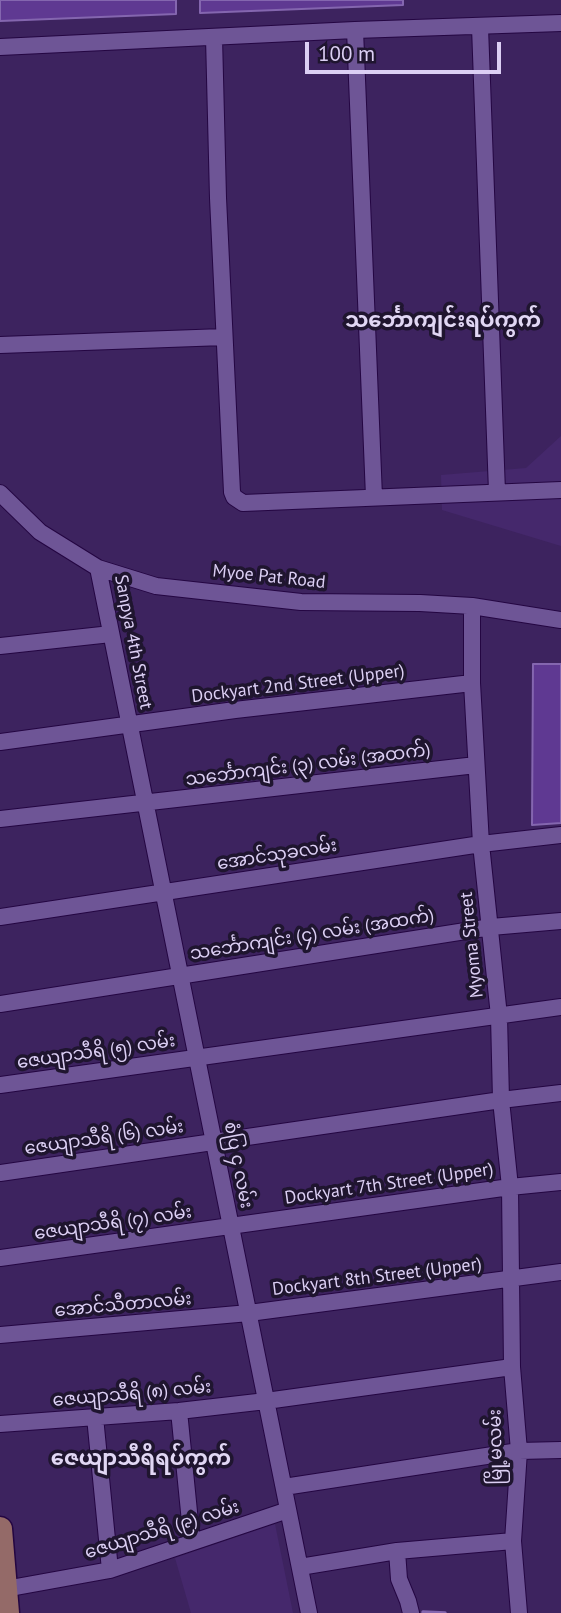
<!DOCTYPE html>
<meta charset="utf-8">
<style>
body{margin:0}
#map{position:relative;width:561px;height:1613px;overflow:hidden;background:#3d235f;font-family:"PT Sans",sans-serif}
canvas{display:block}
.scale{position:absolute;left:305px;top:42px;width:196px;height:32px;box-sizing:border-box;border:4px solid #dccff4;border-top:0;padding-left:9px;font-size:21px;line-height:24px;white-space:nowrap;color:#dccff4;-webkit-text-stroke:5px #1f152f;paint-order:stroke}
</style>
<div id="map">
<canvas width="561" height="1613"></canvas>
<div class="scale">100 m</div>
</div>
<script>
const c = document.querySelector('canvas').getContext('2d');
c.lineJoin = 'round';
function fillPath(path, color) { c.fillStyle = color; c.fill(path, 'evenodd'); }
const shape = rows => new Path2D(rows.map(r => 'M' + r).join(''));
function trace(path, color, width, dash) { c.strokeStyle = color; c.lineWidth = width; c.lineCap = dash ? 'butt' : 'round'; c.setLineDash(dash || []); c.stroke(path); }
function write(font, color, halo, rows, align = 'center') {
  c.font = font + ' "PT Sans","Noto Sans Myanmar",sans-serif'; c.lineWidth = 7; c.setLineDash([]); c.textBaseline = 'middle'; c.strokeStyle = halo; c.fillStyle = color; for (const [text, x, y, turn = 0] of rows) {
    c.save(); c.translate(x, y); c.rotate((+turn || 0) * Math.PI / 180); c.textAlign = isNaN(turn) ? turn : align; if (halo) c.strokeText(text, 0, 0); c.fillText(text, 0, 0); c.restore();
  }
}
fillPath(shape([
 [561,436,561,546,442,510,441,475,526,468],
 [275,1524,293,1613,191,1613,175,1558]
]), '#45286c');
const water = shape([
 [0,0,176,0,176,14,0,21,0,0],
 [200,0,403,0,403,5,200,13,200,0],
 [533,664,561,664,561,823,532,825,533,664]
]);
fillPath(water, '#5f3992');
trace(water, '#8466af', 2);
trace(shape([
 [423,1612,445,1613]
]), '#8466af', 3.5);
const street = shape([
 [480,27,497,492],
 [355,30,374,497],
 [214,37,218,198,232,492,234,497,243,503,561,490],
 [0,47,355,30,561,23],
 [0,345,224,337],
 [0,493,40,532,98,568,156,586,301,602,420,603,472,606,561,620],
 [98,568,309,1613],
 [472,606,472,683,481,844,499,1016,501,1100,510,1187,512,1367,519,1451,513,1541,519,1613],
 [0,646,111,634],
 [0,742,235,710,472,683],
 [0,819,476,765],
 [0,917,481,844,561,835],
 [0,1004,491,927,561,921],
 [0,1085,561,1007],
 [0,1173,501,1100,561,1093],
 [0,1258,510,1187,561,1182],
 [0,1335,249,1313,561,1272],
 [179,1411,192,1542],
 [95,1417,110,1570],
 [0,1424,179,1411,266,1401,512,1367],
 [284,1487,519,1451,561,1450],
 [397,1551,513,1541],
 [300,1567,397,1551,399,1579,408,1601,411,1613],
 [5,1589,110,1570,288,1510]
]);
const primary = shape([
 [0,1529,7,1613]
]);
trace(street, '#240642', 18);
trace(primary, '#240642', 27);
trace(street, '#6e5596', 16);
trace(primary, '#946a68', 24);
write('18px', '#dccff4', '#1f152f', [
 ["Myoe Pat Road",269,577,6],
 ["Sanpya 4th Street",133,642,79],
 ["Dockyart 2nd Street (Upper)",298,684,-7],
 ["သင်္ဘောကျင်း (၃) လမ်း (အထက်)",308,765,-7],
 ["အောင်သုခလမ်း",277,855,-9],
 ["သင်္ဘောကျင်း (၄) လမ်း (အထက်)",312,935,-9],
 ["Myoma Street",472,945,-96],
 ["ဇေယျာသီရိ (၅) လမ်း",96,1052,-8],
 ["ဇေယျာသီရိ (၆) လမ်း",104,1138,-8],
 ["စံပြ ၄ လမ်း",238,1165,79],
 ["Dockyart 7th Street (Upper)",389,1184,-8],
 ["ဇေယျာသီရိ (၇) လမ်း",113,1223,-8],
 ["Dockyart 8th Street (Upper)",377,1277,-7],
 ["အောင်သီတာလမ်း",123,1305,-5],
 ["ဇေယျာသီရိ (၈) လမ်း",132,1394,-5],
 ["မြို့မလမ်း",496,1447,-91],
 ["ဇေယျာသီရိ (၉) လမ်း",162,1530,-17]
]);
write('bold 21px', '#e1d7f4', '#1f152f', [
 ["သင်္ဘောကျင်းရပ်ကွက်",443,321],
 ["ဇေယျာသီရိရပ်ကွက်",141,1459]
]);
</script>
